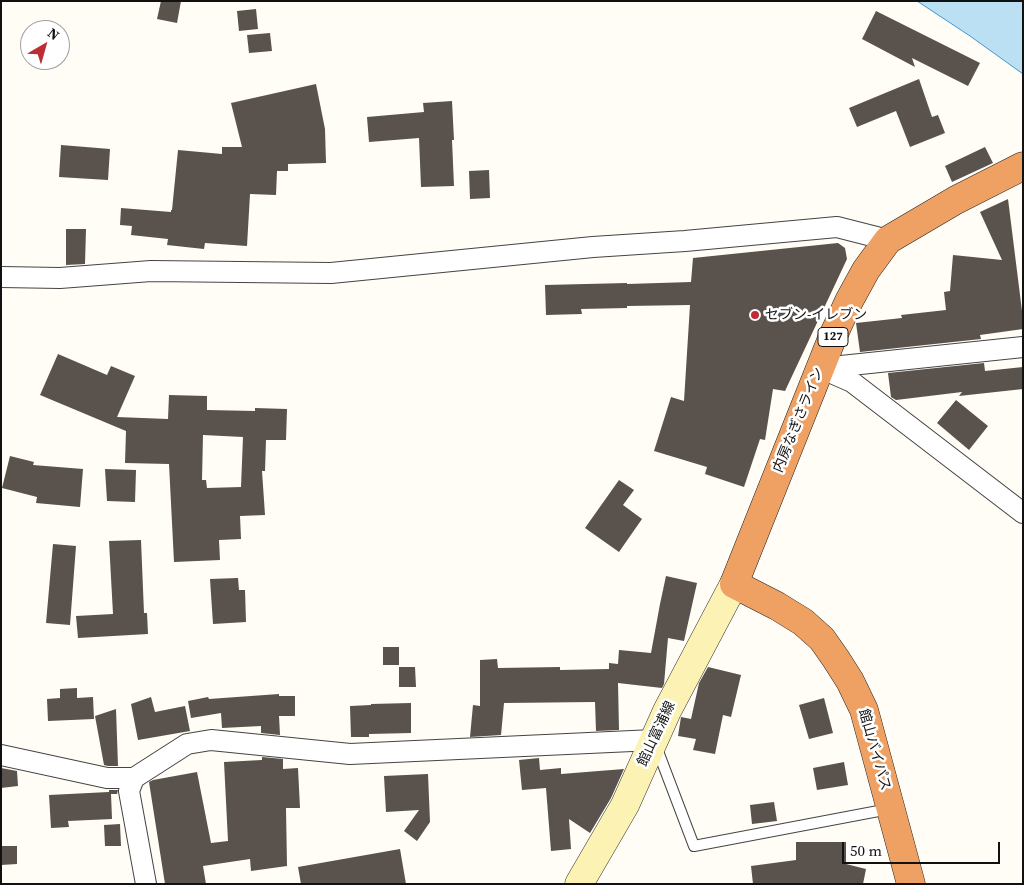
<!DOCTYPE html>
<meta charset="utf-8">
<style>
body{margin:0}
#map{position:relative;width:1024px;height:885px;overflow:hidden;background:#fffdf5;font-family:"Source Serif 4",serif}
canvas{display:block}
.frame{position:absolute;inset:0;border:2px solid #111;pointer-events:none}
.north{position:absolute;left:20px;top:20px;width:50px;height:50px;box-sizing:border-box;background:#fff;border:1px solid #a0a0a0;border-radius:50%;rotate:38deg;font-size:14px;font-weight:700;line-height:20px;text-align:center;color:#111}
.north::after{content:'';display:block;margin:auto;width:18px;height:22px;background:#bd2d36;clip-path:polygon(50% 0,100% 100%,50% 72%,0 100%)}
.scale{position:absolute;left:842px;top:842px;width:158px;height:22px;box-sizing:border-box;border:2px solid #111;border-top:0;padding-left:6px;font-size:15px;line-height:18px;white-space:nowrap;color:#111;-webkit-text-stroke:4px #fff;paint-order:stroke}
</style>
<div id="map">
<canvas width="1024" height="885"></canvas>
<div class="frame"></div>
<div class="north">N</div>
<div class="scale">50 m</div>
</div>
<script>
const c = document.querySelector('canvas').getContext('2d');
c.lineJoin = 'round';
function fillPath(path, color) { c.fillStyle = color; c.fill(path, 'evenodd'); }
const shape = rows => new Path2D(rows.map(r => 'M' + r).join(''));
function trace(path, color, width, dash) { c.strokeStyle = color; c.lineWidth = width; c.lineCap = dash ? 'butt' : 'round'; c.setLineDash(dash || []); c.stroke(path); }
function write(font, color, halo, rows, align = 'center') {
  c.font = font + ' "Source Serif 4","Noto Sans JP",serif'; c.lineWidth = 5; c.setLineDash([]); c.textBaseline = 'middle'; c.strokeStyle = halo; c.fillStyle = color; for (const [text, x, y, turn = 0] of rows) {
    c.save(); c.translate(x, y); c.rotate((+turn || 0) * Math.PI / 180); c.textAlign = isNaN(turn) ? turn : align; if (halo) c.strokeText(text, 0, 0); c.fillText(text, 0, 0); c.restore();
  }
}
const water = shape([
 [917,1,1023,1,1023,74,970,36,917,1]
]);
fillPath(water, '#bbe0f4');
trace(water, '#4597c9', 1);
fillPath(shape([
 [161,1,181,1,177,23,157,19],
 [256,9,258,29,239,31,237,11],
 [876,11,980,63,968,86,912,58,915,67,862,39],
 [270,33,272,51,249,53,247,35],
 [919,79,932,117,938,115,945,133,910,147,896,111,857,127,849,108],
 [316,84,325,129,326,163,288,164,288,171,277,171,276,195,250,194,247,246,205,243,204,249,167,245,168,239,131,235,132,226,120,225,121,208,171,212,171,210,172,210,178,150,222,154,222,147,242,147,231,103],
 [452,101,454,140,452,140,454,186,421,187,419,138,369,142,367,117,424,112,423,103],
 [61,145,110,149,108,180,59,177],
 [985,147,993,163,952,182,945,166],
 [489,170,490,198,470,199,469,171],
 [1008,199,1023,319,1023,329,980,335,981,339,860,352,856,323,902,318,901,315,946,310,944,292,950,291,953,255,1002,260,980,212],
 [66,229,86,229,85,264,66,265],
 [838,243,845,248,847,259,785,391,773,389,765,440,760,439,744,487,705,474,707,467,654,451,671,397,684,401,690,305,627,306,627,308,581,309,582,314,546,315,545,285,627,283,627,284,691,282,693,258],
 [58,354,107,375,111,366,135,376,117,417,168,419,169,395,207,396,207,410,255,411,255,408,287,409,286,440,266,440,265,471,262,471,265,515,240,516,241,539,219,540,220,560,174,562,169,464,125,463,126,431,40,395],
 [203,435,243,437,241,487,207,488,206,480,202,480],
 [984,363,985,371,1023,367,1023,389,959,396,962,392,896,400,891,397,888,373],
 [956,400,988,426,969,450,937,423],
 [10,456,34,462,33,465,83,469,80,507,36,503,37,497,2,488],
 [105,469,136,470,135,502,107,501],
 [619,480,634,490,623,505,642,519,619,552,585,528],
 [141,540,144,613,147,613,148,634,78,638,76,616,113,614,109,541],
 [53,544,76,546,70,625,46,623],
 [666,576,697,583,684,641,668,638,664,684,662,688,618,683,619,730,596,731,595,702,504,703,501,735,470,737,473,705,480,706,480,660,497,659,498,668,560,667,560,670,609,669,609,663,618,664,619,650,651,653,660,604],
 [238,578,239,590,245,590,246,622,213,624,210,579],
 [383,647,399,647,399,665,383,665],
 [399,667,415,667,416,687,399,687],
 [708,667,741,675,731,717,723,715,715,754,693,750,696,739,678,736,681,717,691,719,699,683],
 [77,688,77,698,93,697,94,719,48,721,47,699,60,698,60,689],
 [279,694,279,696,295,696,295,716,279,716,280,735,261,733,261,726,222,728,221,713,191,718,188,701,208,697,209,699],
 [151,697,155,712,185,706,190,731,138,740,131,704],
 [824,698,833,733,809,739,799,705],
 [411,703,411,733,369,734,369,737,351,737,350,706,371,705,371,704],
 [116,709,118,766,108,766,104,765,95,716],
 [262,757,283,759,283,769,298,768,300,808,286,808,287,866,251,871,250,859,203,866,206,884,165,884,149,782,153,780,197,772,211,843,228,841,224,762,262,760],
 [539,758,540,770,561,768,561,774,624,769,611,798,590,833,569,819,571,849,551,851,546,788,522,790,519,760],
 [844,762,848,785,817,790,813,768],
 [1,768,17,771,18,786,1,788],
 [428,774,430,822,417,841,404,831,419,810,386,812,384,776],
 [109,790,118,790,117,794,111,794,112,819,68,821,69,827,51,828,49,795,109,792],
 [774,802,777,821,752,824,750,805],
 [120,824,121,846,105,846,104,825],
 [796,842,846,842,846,864,866,869,863,884,753,884,751,866,796,860],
 [1,846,17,846,17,864,1,865],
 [400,849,406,884,301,884,298,867]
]), '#59524d');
const lane = shape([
 [656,746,694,846,889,809]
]);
const street = shape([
 [1,277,60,278,151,271,331,273,593,247,685,241,837,227,888,240],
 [820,368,852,382,1023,513],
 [822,368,1023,347],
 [1,755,107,778,134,778,187,744,211,740,350,754,654,740],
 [134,778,129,791,146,884]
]);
const secondary = shape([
 [579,884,625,805,667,711,734,584]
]);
const highway = shape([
 [911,884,864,710,850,681,836,659,822,639,803,622,777,606,734,584,833,336,849,301,866,270,888,240,956,200,1023,166]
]);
trace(lane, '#444', 12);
trace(street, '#444', 22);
trace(secondary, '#333', 29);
trace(highway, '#222', 29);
trace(lane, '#fff', 10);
trace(street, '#fff', 20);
trace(secondary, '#fcf2b3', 28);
trace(highway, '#efa063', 28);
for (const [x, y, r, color] of [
 [755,315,5,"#bd2d36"]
]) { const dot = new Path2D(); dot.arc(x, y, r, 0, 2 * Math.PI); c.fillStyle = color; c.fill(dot); trace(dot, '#fff', 2); }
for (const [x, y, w] of [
 [833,337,30]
]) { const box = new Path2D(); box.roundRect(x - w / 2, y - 9.5, w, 19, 4); c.fillStyle = '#fff'; c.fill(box); trace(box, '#111', 1); }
write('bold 12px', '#111', null, [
 ["127",833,337]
]);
write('14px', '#111', '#fff', [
 ["セブン-イレブン",765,315]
], 'left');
write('14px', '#111', '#fff', [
 ["内房なぎさライン",799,420,-68],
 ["館山富浦線",657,734,-65],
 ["館山バイパス",874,750,74]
]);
</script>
